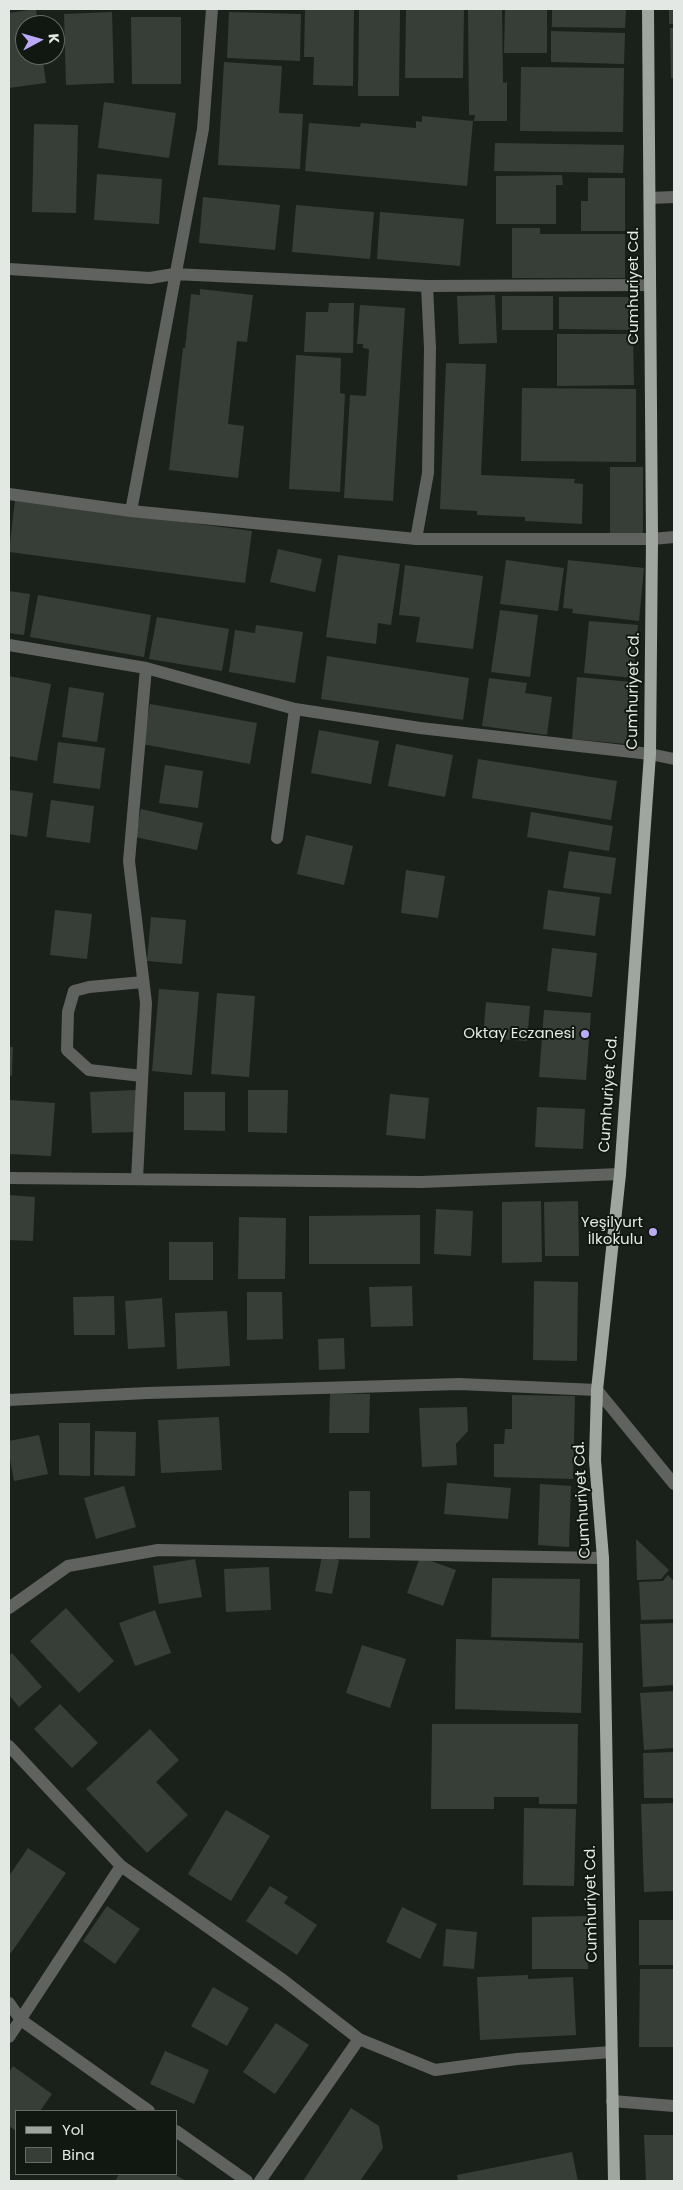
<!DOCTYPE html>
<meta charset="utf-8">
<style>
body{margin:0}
#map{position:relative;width:683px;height:2190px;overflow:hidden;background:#1a211a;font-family:Poppins,sans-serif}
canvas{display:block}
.frame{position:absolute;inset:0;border:10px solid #e4e8e4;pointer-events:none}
.legend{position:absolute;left:15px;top:2110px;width:162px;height:65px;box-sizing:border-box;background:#111711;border:1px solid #656b65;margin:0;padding:6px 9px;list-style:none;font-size:15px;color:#e4e8e4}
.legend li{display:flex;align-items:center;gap:10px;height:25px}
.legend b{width:25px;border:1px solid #656b65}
.north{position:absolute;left:15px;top:15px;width:50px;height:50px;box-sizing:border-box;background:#111711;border:1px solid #656b65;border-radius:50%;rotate:84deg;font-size:14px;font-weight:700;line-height:20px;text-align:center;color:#e4e8e4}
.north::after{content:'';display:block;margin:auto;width:18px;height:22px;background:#baaaf7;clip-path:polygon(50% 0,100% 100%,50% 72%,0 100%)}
</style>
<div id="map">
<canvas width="683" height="2190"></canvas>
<div class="frame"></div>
<ul class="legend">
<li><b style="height:6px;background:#9fa69f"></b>Yol</li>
<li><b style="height:14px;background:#373e37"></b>Bina</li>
</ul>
<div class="north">K</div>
</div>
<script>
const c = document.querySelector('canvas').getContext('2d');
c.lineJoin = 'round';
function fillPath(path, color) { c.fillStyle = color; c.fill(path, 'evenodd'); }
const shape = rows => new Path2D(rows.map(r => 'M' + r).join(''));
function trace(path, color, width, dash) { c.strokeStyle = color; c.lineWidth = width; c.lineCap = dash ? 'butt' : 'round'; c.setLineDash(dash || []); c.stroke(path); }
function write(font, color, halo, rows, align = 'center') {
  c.font = font + ' Poppins,sans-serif'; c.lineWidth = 4; c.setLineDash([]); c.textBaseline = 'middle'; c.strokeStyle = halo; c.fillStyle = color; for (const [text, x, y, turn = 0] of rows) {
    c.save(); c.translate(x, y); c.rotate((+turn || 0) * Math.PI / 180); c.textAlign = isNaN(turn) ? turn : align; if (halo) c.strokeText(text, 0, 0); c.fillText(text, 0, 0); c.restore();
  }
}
fillPath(shape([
 [36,9,38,25,25,25,25,55,42,55,46,83,9,88,9,13],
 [305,9,354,9,353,86,313,85,314,57,304,57],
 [359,9,400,9,399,96,358,96],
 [406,9,464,9,463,78,405,78],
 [468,9,502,9,503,83,507,82,507,121,474,121,475,115,469,115],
 [505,9,547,9,547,53,504,53],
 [552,9,626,9,625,28,552,27],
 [669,9,674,9,674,24,669,24],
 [112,12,114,83,66,85,64,14],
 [229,12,301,14,300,61,227,58],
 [131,17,181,17,181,84,132,84],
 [670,28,674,28,674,78,671,78],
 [551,31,625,33,624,64,551,62],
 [224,62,282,66,279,113,303,114,300,169,218,165],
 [521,67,624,68,623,132,520,131],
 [104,102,176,113,169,158,98,148],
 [422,116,473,121,467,186,305,171,309,123,360,127,361,123,416,128,416,121,422,122],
 [34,124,78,125,76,213,32,212],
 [495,143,624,145,623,173,494,171],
 [97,174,162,179,159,224,94,220],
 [562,175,563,185,556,185,556,224,496,224,496,176],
 [588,178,625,178,625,231,581,231,581,201,588,201],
 [203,197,280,205,275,250,199,243],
 [296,205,374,212,370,259,292,252],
 [380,212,464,219,460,266,377,259],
 [512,228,540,228,540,234,625,234,625,278,512,278],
 [200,289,253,295,247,342,237,341,228,424,244,426,238,478,169,470,183,348,185,348,191,294,200,295],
 [495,295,497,343,459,344,457,296],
 [502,296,553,296,553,330,502,330],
 [559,297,631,297,631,330,559,329],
 [329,303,354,303,353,353,304,352,306,312,328,312],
 [360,305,405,308,393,501,344,498,350,395,366,396,369,349,363,348,363,344,357,344],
 [557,334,633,334,634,385,557,386],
 [296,355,341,358,340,393,345,394,340,492,289,489],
 [446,363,486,364,481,475,575,479,574,483,583,484,582,524,525,521,525,517,477,515,477,511,440,509],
 [522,388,636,389,636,462,521,461],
 [610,467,643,467,643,534,610,534],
 [15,500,252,531,245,583,9,552],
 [278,549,322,559,315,592,270,582],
 [338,555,400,564,391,625,378,623,376,644,326,637],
 [506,560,564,568,558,611,500,604],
 [568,560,644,568,639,621,572,613,573,609,563,608],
 [405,565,483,576,473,649,416,642,420,617,399,615],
 [9,591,30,594,24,635,9,633],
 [38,595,151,615,144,657,30,637],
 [500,610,538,615,530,677,491,672],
 [157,617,229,629,222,671,149,659],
 [589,621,638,625,633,678,584,673],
 [256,625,303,632,295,683,229,672,235,630,255,633],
 [327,656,469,678,463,720,321,699],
 [9,676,51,684,37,761,9,756],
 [577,677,632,682,626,744,572,739],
 [489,678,527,683,525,693,552,697,547,735,482,726],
 [69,687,104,693,97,742,62,737],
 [150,704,257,723,250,764,142,744],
 [319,730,379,741,371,784,311,773],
 [58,742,105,748,100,789,53,783],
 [396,744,453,755,445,797,388,786],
 [478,759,617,781,611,820,472,798],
 [165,765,203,771,198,808,159,803],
 [9,790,33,793,27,837,9,834],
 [51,800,94,806,90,843,46,837],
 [141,809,203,823,197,850,135,837],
 [531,812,613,826,609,851,527,837],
 [306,835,353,846,344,885,297,874],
 [569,851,616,858,611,894,563,888],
 [406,870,445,876,438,918,401,913],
 [548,890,600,897,595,936,543,929],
 [55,910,92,914,87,959,50,955],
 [151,917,186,920,182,964,147,961],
 [552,948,597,953,592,997,547,991],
 [159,989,199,992,192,1075,152,1071],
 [217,993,255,996,249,1077,211,1074],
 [486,1002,530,1006,527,1041,483,1038],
 [544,1010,591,1013,586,1080,539,1077],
 [9,1047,13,1047,12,1076,9,1075],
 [137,1090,138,1132,92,1133,90,1092],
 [248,1090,288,1090,287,1133,248,1132],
 [184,1092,225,1092,225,1131,184,1130],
 [390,1094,429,1098,425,1139,386,1135],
 [9,1100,55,1103,51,1156,9,1154],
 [537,1107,585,1109,583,1149,535,1147],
 [9,1195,35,1197,33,1241,9,1240],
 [541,1201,542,1262,502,1263,502,1202],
 [578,1201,579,1256,545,1256,544,1202],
 [436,1209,473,1211,471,1256,434,1254],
 [420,1215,420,1264,309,1264,309,1216],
 [239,1217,286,1218,285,1279,238,1279],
 [169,1242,213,1242,213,1280,169,1280],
 [534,1281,578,1282,577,1361,533,1360],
 [412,1286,413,1326,371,1327,369,1287],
 [247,1292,282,1292,283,1339,247,1340],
 [114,1296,115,1335,74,1335,73,1297],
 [162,1298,165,1347,128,1349,125,1301],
 [227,1311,230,1366,177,1369,175,1313],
 [344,1338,345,1369,319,1370,318,1339],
 [330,1393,370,1394,369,1433,329,1433],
 [512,1395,575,1396,573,1479,494,1477,494,1444,504,1444,505,1429,512,1429],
 [467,1407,468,1431,456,1444,457,1465,422,1467,419,1408],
 [219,1417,222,1470,161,1473,158,1420],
 [59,1423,90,1423,90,1476,59,1475],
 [95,1431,136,1432,135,1476,94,1475],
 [39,1435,48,1474,14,1481,9,1454,9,1441],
 [447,1483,511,1488,508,1519,444,1514],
 [540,1484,571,1486,569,1547,538,1545],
 [124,1486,136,1527,96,1539,84,1498],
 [349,1491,370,1491,370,1538,349,1538],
 [636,1539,669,1570,661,1579,637,1580],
 [322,1556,339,1560,332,1594,315,1591],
 [420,1557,456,1570,443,1606,407,1593],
 [195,1559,202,1597,159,1604,153,1566],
 [269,1567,271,1610,226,1612,224,1569],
 [668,1575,674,1581,674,1619,641,1620,639,1582,663,1581],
 [492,1578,580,1579,579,1639,491,1637],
 [66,1608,114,1661,79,1693,30,1641],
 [155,1610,171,1653,135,1666,119,1623],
 [674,1623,674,1685,643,1687,640,1624],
 [456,1639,583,1643,581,1713,455,1709],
 [362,1645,406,1659,390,1708,346,1693],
 [12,1653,42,1687,19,1707,9,1695,9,1656],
 [674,1691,674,1748,644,1750,640,1693],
 [60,1704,98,1743,72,1768,34,1729],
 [432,1724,578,1724,577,1804,539,1804,539,1797,494,1797,494,1809,431,1809],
 [150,1729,179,1760,156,1782,188,1815,147,1853,86,1789],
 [674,1752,674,1798,644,1798,643,1753],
 [674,1803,674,1891,644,1892,641,1804],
 [524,1808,576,1809,574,1886,523,1885],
 [226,1810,270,1836,231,1901,188,1874],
 [28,1848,66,1873,11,1953,9,1952,9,1876],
 [270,1886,288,1897,284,1903,317,1925,297,1955,246,1921],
 [107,1906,140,1929,115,1964,83,1941],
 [402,1907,437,1924,420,1959,386,1942],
 [587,1916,588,1969,532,1969,532,1917],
 [639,1920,674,1920,674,1965,639,1965],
 [446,1929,477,1932,474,1969,443,1966],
 [640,1969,674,1969,674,2047,639,2047],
 [528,1975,528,1979,573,1977,576,2035,480,2040,477,1977],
 [213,1987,249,2008,227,2046,191,2026],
 [276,2023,309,2045,275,2094,243,2072],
 [165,2051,209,2070,194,2104,150,2084],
 [13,2066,52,2094,40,2111,16,2111,16,2131,9,2126,9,2072],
 [351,2108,379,2126,383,2148,360,2181,303,2181],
 [644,2135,674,2135,674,2181,646,2181],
 [572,2152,578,2181,458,2181,457,2175],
 [119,2174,174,2174,186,2181,115,2181]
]), '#373e37');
trace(shape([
 [650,198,674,197],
 [9,269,150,278,174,274,427,286,650,285],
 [9,494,131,511,416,539,652,539,674,537],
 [131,511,203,129,212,9],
 [416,539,428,473,430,348,427,286],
 [9,645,146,668,295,709,420,728,650,754,674,759],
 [277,838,295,709],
 [142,1076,89,1070,67,1050,68,1012,74,991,89,987,143,982],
 [9,1178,422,1182,620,1174],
 [137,1179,146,1003,129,861,146,668],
 [9,1400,147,1393,459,1384,597,1390,674,1484],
 [9,1608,68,1566,158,1550,603,1558],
 [9,1746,121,1866,283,1980,359,2039,435,2070,517,2059,611,2052],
 [9,2003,21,2020,149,2111],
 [9,2037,121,1866],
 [612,2101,674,2106],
 [176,2131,247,2181],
 [260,2181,359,2039]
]), '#5f625e', 12);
trace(shape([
 [614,2181,603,1558,595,1460,597,1390,620,1174,650,754,652,539,648,9]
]), '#9fa69f', 12);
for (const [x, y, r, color] of [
 [585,1034,5,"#baaaf7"],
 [653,1232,5,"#baaaf7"]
]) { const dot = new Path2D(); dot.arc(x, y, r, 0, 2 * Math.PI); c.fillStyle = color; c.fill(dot); trace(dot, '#111711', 2); }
write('15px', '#e4e8e4', '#111711', [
 ["Cumhuriyet Cd.",634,286,-90],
 ["Cumhuriyet Cd.",634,691,-89],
 ["Cumhuriyet Cd.",609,1094,-86],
 ["Cumhuriyet Cd.",583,1500,-93],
 ["Cumhuriyet Cd.",592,1904,-91]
]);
write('15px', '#e4e8e4', '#111711', [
 ["Oktay Eczanesi",575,1034],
 ["Yeşilyurt",643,1223],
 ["İlkokulu",643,1240]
], 'right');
</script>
